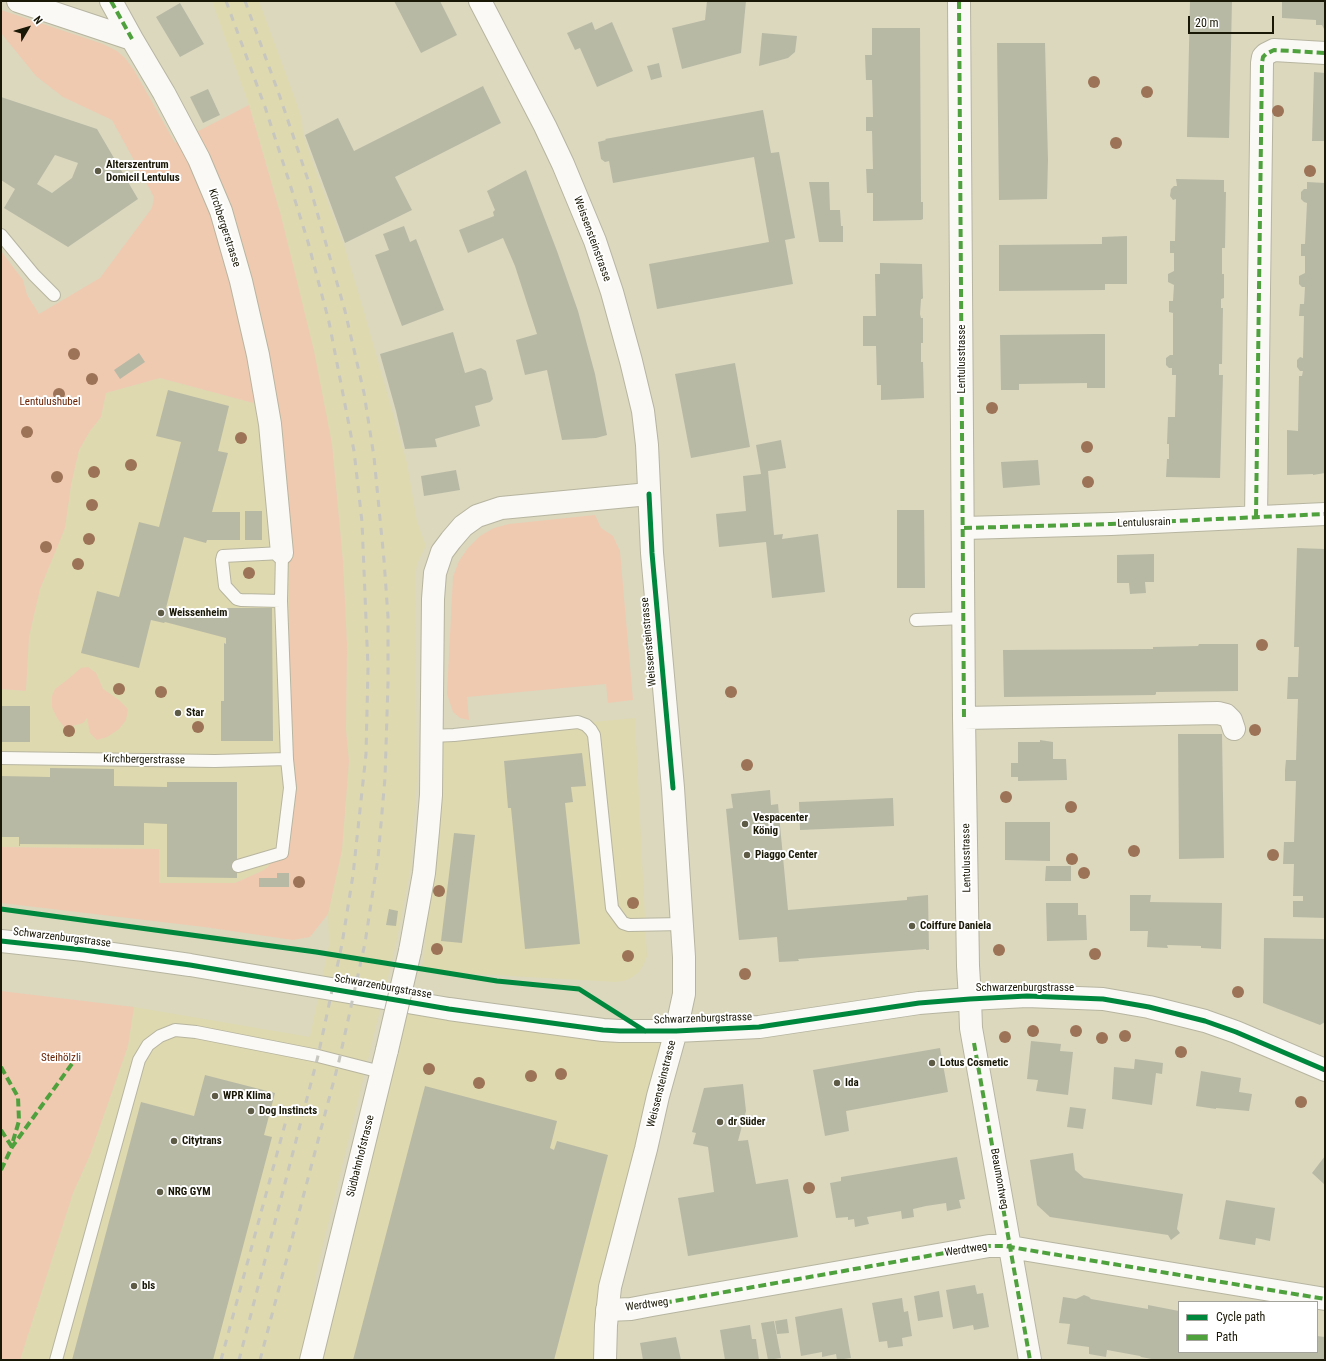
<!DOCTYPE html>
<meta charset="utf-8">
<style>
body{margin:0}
#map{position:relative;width:1326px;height:1361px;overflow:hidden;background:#dbd8be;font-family:"Roboto Condensed",sans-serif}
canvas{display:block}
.frame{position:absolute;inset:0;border:2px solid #191705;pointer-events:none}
.legend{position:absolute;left:1178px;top:1301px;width:140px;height:52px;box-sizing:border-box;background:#fff;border:1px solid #a3a29b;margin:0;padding:5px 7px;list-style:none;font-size:12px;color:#191705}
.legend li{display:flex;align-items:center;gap:8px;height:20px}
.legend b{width:20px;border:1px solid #a3a29b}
.north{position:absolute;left:8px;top:8px;width:40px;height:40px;-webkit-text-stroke:3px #fff;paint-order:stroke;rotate:52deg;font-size:11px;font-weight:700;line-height:16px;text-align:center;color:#191705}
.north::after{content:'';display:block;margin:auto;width:14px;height:18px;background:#191705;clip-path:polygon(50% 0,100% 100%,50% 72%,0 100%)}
.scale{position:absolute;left:1188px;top:16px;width:86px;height:18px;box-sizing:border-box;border:2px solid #191705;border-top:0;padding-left:5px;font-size:12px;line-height:14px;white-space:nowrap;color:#191705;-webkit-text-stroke:3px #fff;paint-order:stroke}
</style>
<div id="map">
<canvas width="1326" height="1361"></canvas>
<div class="frame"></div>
<ul class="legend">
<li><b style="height:5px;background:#00873e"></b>Cycle path</li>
<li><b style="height:5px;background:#4fa13d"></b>Path</li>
</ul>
<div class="north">N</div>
<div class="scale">20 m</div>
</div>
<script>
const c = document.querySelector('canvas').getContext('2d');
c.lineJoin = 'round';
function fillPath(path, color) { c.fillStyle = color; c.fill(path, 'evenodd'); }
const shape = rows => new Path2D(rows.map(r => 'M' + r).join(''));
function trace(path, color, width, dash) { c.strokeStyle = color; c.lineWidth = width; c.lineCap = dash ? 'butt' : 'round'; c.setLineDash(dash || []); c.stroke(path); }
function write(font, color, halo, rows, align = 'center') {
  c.font = font + ' "Roboto Condensed",sans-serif'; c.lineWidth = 4; c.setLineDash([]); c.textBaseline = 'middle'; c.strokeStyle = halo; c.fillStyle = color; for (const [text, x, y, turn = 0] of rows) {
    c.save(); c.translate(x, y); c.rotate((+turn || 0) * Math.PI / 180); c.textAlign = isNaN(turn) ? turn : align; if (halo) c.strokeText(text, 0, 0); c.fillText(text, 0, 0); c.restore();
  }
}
fillPath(shape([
 [212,1,259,1,293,93,302,119,303,134,318,177,344,245,363,308,407,463,417,521,426,546,417,564,415,580,417,780,411,867,396,944,316,1274,306,1360,20,1360,73,1193,90,1155,128,1046,134,1007,310,1037,329,945,328,914,342,850,349,761,346,730,347,644,343,561,332,444,281,216,249,105],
 [160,378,272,408,289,556,288,779,276,853,273,859,268,867,262,871,235,883,158,883,159,849,1,847,1,689,26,691,29,637,40,589,65,528,71,485,79,450,90,431,101,417,106,393],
 [635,718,647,956,644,964,639,972,631,978,624,981,616,982,421,971,424,956,442,736],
 [396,1008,676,1031,603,1360,311,1360]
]), '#ded9af');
fillPath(shape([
 [1,10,103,44,117,51,125,58,134,70,175,143,249,105,281,216,314,351,332,444,343,561,347,644,346,730,349,761,342,850,328,914,310,937,293,940,204,927,1,903,1,847,159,849,159,883,235,883,262,871,268,867,276,853,288,779,289,556,272,408,160,378,106,393,101,417,90,431,79,450,71,485,65,528,40,589,29,637,26,691,1,689,1,251,23,280,27,295,39,314,100,278,152,208,154,197,112,120,63,97,36,76,1,33],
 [595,515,601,528,613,536,620,551,633,700,608,703,606,684,467,697,469,720,460,718,453,712,447,694,453,577,459,561,468,548,480,536,494,528,509,524],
 [88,667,96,673,103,689,119,700,128,709,126,720,119,729,107,737,97,740,90,733,87,718,83,723,65,728,57,718,52,707,52,696,55,689,67,680,81,668],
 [1,991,134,1007,128,1046,90,1155,73,1193,20,1360,1,1360]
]), '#efcab1');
fillPath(shape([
 [394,1,440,1,457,35,421,53],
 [707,1,746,1,741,53,682,69,672,28,705,20],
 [1190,1,1232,1,1229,138,1187,137],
 [1282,1,1325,1,1325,31,1322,25,1316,25,1316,20,1282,18],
 [180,3,204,44,180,57,156,17],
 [592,22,595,30,612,22,633,71,597,87,580,48,575,50,567,33],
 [872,28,920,28,921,202,923,202,923,219,921,220,873,221,873,193,867,193,866,169,873,169,872,131,866,131,866,117,873,117,872,80,866,80,865,55,872,55],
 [762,33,797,36,795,52,788,58,759,66],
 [997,43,1045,43,1048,160,1047,199,999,200],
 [659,63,662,77,651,80,647,66],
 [1314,72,1325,73,1325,141,1312,141],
 [483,86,501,123,395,177,412,210,345,243,305,135,338,118,354,151],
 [208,89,220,115,203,123,190,97],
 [1,97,97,129,138,199,68,247,4,208,15,189,1,180],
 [55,155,78,163,72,178,52,193,37,184],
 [763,110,771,153,779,152,795,238,785,240,793,284,657,309,649,264,769,242,754,157,613,183,609,161,605,162,601,159,598,142,606,140,605,139],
 [526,170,557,251,578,311,595,374,607,435,596,438,562,440,547,370,525,375,516,340,537,334,515,266,503,238,468,253,459,230,494,216,493,212,495,210,487,191],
 [1176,179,1224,180,1224,192,1226,192,1225,248,1222,248,1222,274,1224,274,1224,298,1221,299,1221,308,1223,308,1222,364,1219,364,1219,375,1223,375,1220,478,1166,477,1167,459,1169,459,1169,444,1167,444,1168,417,1175,417,1176,375,1172,375,1172,368,1169,368,1166,365,1166,358,1170,355,1173,355,1173,313,1169,312,1169,301,1173,301,1174,285,1168,282,1168,274,1174,271,1174,253,1170,253,1170,241,1175,241,1176,199,1173,200,1170,196,1171,189,1174,186,1177,186],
 [809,182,829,182,830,210,840,210,841,226,843,226,843,242,819,242],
 [1307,182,1325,183,1325,473,1313,475,1313,474,1287,475,1287,430,1298,431,1299,376,1302,376,1303,371,1300,371,1297,367,1297,360,1300,357,1303,358,1304,316,1299,316,1300,304,1304,304,1305,287,1302,287,1299,284,1299,276,1305,273,1305,256,1301,256,1301,244,1305,244,1307,203,1304,202,1301,199,1301,192,1304,189,1307,189],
 [404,226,410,242,416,239,444,310,402,326,375,255,389,250,383,234],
 [1127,236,1127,284,1105,284,1105,290,999,291,999,245,1102,244,1102,237],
 [880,263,922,264,923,298,922,299,921,299,920,314,921,318,923,318,923,343,921,343,921,362,923,362,924,398,881,400,881,385,877,385,876,346,863,346,863,316,876,316,875,274,880,274],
 [453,332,465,373,481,368,486,371,493,399,490,402,475,406,480,426,435,439,437,447,405,449,396,411,380,354],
 [1095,334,1105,334,1105,388,1087,388,1087,383,1019,384,1019,390,1001,390,1000,335],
 [139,353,145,362,120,379,114,370],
 [735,363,750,447,691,458,675,374],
 [168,390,229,406,218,451,228,453,212,512,240,512,240,540,207,540,206,543,184,537,166,608,182,612,184,608,202,613,203,610,226,615,226,608,272,608,273,741,221,741,221,701,224,701,224,643,226,644,226,638,165,622,164,623,151,620,139,668,81,653,97,591,119,597,139,522,159,527,181,442,156,436],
 [781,440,786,468,768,471,774,535,783,534,782,539,818,534,825,592,772,598,766,542,719,547,716,514,746,511,743,476,761,474,756,445],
 [1038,460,1040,485,1003,488,1001,462],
 [456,470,460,490,424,496,421,476],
 [897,510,924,510,925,588,897,588],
 [245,511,262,511,262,540,245,540],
 [1297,548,1325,549,1325,918,1293,917,1293,901,1303,901,1303,896,1293,896,1294,864,1283,864,1284,842,1294,842,1296,781,1285,781,1285,770,1286,760,1296,760,1298,699,1287,699,1288,677,1298,677,1299,647,1294,647],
 [1154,554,1154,582,1145,582,1146,593,1130,594,1129,583,1117,583,1117,555],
 [1199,644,1238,644,1238,691,1156,692,1156,694,1155,695,1004,697,1003,650,1153,649,1153,647,1198,646],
 [1,706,30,706,30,742,1,742],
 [1178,734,1222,734,1224,858,1179,859],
 [1040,740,1053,742,1053,759,1066,759,1067,780,1018,781,1018,777,1011,777,1011,763,1018,763,1018,742,1040,742],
 [582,753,586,786,571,787,573,802,565,803,580,944,525,949,511,808,508,808,504,761],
 [50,768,114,769,114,786,167,787,167,782,237,782,237,878,167,877,167,824,144,823,144,845,20,844,20,846,19,846,19,837,1,837,1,776,50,777],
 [770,790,771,805,778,804,788,910,907,900,907,897,928,895,929,950,926,950,926,949,861,954,798,959,799,961,779,962,777,937,739,940,726,809,733,808,731,794],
 [893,798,894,826,800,830,799,802],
 [1005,822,1050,822,1050,861,1005,860],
 [454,833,475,835,462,943,441,941],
 [1046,866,1071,866,1071,881,1045,881],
 [277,873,289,873,289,887,259,887,259,878,277,878],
 [1130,895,1151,895,1150,902,1222,903,1221,949,1201,948,1201,946,1167,945,1168,948,1147,947,1148,931,1130,931],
 [1046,903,1078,903,1078,915,1086,915,1087,940,1047,941],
 [389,909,398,911,396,926,386,925],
 [1264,938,1325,939,1325,1022,1320,1025,1263,1003],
 [1031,1041,1061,1044,1060,1051,1073,1052,1068,1095,1036,1091,1038,1080,1027,1079],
 [940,1048,948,1092,846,1111,849,1131,825,1136,813,1070],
 [1135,1059,1163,1063,1162,1074,1156,1073,1152,1105,1112,1099,1114,1067,1134,1069],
 [1201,1071,1241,1078,1239,1092,1252,1094,1249,1111,1216,1108,1216,1109,1196,1106],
 [205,1075,275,1093,264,1135,272,1137,213,1360,72,1360,141,1102,194,1116],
 [743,1084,746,1111,738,1141,748,1140,756,1184,788,1179,798,1237,688,1256,678,1198,714,1192,708,1147,693,1144,696,1133,692,1132,704,1088],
 [425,1086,557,1121,550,1148,554,1150,557,1141,608,1155,554,1360,353,1360],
 [1070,1107,1086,1109,1083,1129,1067,1127],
 [1073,1153,1075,1170,1084,1178,1183,1194,1177,1229,1180,1233,1171,1240,1168,1235,1050,1217,1037,1205,1030,1160],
 [1325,1156,1325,1185,1312,1173],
 [957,1157,965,1199,959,1200,961,1208,947,1211,946,1203,926,1206,913,1209,914,1217,902,1219,901,1211,867,1217,869,1224,855,1227,854,1219,848,1220,848,1217,836,1218,830,1183,841,1181,841,1177],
 [1226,1200,1275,1208,1270,1241,1256,1238,1255,1245,1219,1239],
 [975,1285,977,1294,983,1293,989,1327,974,1330,973,1325,953,1329,946,1290],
 [939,1291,943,1317,918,1321,914,1296],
 [1084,1295,1089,1297,1091,1299,1148,1309,1148,1305,1179,1311,1179,1352,1317,1352,1317,1336,1325,1337,1325,1360,1157,1360,1141,1357,1140,1356,1107,1350,1106,1357,1089,1354,1089,1347,1067,1344,1070,1324,1059,1323,1063,1297,1076,1299],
 [902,1298,904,1312,908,1311,912,1336,902,1338,903,1346,888,1348,887,1341,879,1342,872,1303],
 [842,1308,851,1358,837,1360,836,1354,822,1357,822,1352,801,1356,795,1317],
 [787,1319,789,1333,777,1334,775,1321],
 [774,1321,781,1358,768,1360,761,1323],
 [750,1325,752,1339,756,1339,759,1360,725,1360,720,1330],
 [676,1337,681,1360,643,1360,640,1343]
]), '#b8b9a5');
const lane = shape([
 [1,235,34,275,54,295],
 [916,620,964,618],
 [431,736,454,735,578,722,586,725,591,730,594,735,612,908,623,923,629,925,682,924],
 [1,758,215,761,287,759],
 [238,866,282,853,290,788,287,759,281,601,282,553,223,556,222,560,225,586,237,599,241,600,281,601],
 [56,1360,139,1060,148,1045,160,1036,175,1030,196,1032,318,1056,381,1072]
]);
const street = shape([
 [18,1,132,39,164,93,199,159,221,211,241,281,258,355,270,424,282,553],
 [111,1,132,39],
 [959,1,964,718,968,966,970,999,971,1028,1030,1360],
 [1256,517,1262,63,1263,57,1266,54,1274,50,1325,53],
 [964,528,1111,524,1325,514],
 [964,718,1218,713,1226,715,1231,720,1234,729],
 [410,951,424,873,428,831,431,795,433,599,435,573,442,552,451,540,463,526,477,516,501,508,649,494],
 [607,1310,631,1309,652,1305,989,1246,1005,1246,1028,1250,1325,1299],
 [311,1360,387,1050]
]);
const secondary = shape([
 [480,1,545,126,563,164,595,241,612,292,631,361,643,411,647,445,652,553,673,788,684,957,684,994,676,1031,658,1096,646,1149,610,1287,606,1325,605,1360],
 [1,941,84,950,190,965,449,1009,603,1030,620,1031,676,1031,759,1027,919,1003,970,999,1027,996,1103,999,1149,1007,1205,1021,1236,1032,1325,1070]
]);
trace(lane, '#b7b5a0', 14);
trace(street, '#b7b5a0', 24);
trace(secondary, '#b7b5a0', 24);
trace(lane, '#faf9f5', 12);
trace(street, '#faf9f5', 22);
trace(secondary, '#faf9f5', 22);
trace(shape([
 [226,1,265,107,288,178,308,242,329,322,354,451,362,522,368,668,366,754,353,875,342,944,318,1056,239,1360],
 [245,1,280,97,308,180,345,311,364,393,374,457,384,560,388,617,388,683,385,778,378,858,365,943,339,1061,260,1360],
 [221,1360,288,1113]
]), '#c7c6bf', 3, [7, 7]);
const streetBridge = shape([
 [387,1050,410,951]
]);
trace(streetBridge, '#b7b5a0', 24, []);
trace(streetBridge, '#faf9f5', 22);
trace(shape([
 [111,1,132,39],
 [959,1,964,718],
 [1256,517,1262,63,1263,57,1266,54,1274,50,1325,53],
 [964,528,1111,524,1325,514],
 [974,1043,1030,1360],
 [1,1067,18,1097,19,1121,13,1141],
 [1,1130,12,1147],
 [1,1170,12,1147,74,1061],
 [652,1305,984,1246,1005,1246,1028,1250,1325,1299]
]), '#4fa13d', 4, [8, 4]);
trace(shape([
 [649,494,652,553,673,788],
 [1,909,316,952,497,981,579,989,645,1031],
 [1,941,84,950,190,965,449,1009,603,1030,620,1031,676,1031,759,1027,919,1003,970,999,1027,996,1103,999,1149,1007,1205,1021,1236,1032,1325,1070]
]), '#00873e', 5);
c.fillStyle = '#9c7356';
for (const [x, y] of [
 [1094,82],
 [1147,92],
 [1278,111],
 [1116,143],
 [1310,171],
 [74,354],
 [92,379],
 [59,394],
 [992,408],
 [27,432],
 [241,438],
 [1087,447],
 [131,465],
 [94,472],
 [57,477],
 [1088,482],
 [92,505],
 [89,539],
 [46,547],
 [78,564],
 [249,573],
 [1262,645],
 [119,689],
 [161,692],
 [731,692],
 [198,727],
 [1255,730],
 [69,731],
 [747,765],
 [1006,797],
 [1071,807],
 [1134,851],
 [1273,855],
 [1072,859],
 [1084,873],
 [299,882],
 [439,891],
 [633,903],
 [437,949],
 [999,950],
 [1095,954],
 [628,956],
 [745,974],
 [1238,992],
 [1033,1031],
 [1076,1031],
 [1125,1036],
 [1005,1037],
 [1102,1038],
 [1181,1052],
 [429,1069],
 [561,1074],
 [531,1076],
 [479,1083],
 [1301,1102],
 [809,1188]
]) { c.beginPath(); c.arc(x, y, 6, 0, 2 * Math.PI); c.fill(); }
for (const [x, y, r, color] of [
 [98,171,4,"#5d5b46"],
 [161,613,4,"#5d5b46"],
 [178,713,4,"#5d5b46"],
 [745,824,4,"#5d5b46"],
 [747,855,4,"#5d5b46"],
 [912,926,4,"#5d5b46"],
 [932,1063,4,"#5d5b46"],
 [837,1083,4,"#5d5b46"],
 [215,1096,4,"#5d5b46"],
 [251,1111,4,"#5d5b46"],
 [720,1122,4,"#5d5b46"],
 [174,1141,4,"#5d5b46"],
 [160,1192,4,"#5d5b46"],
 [134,1286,4,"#5d5b46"]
]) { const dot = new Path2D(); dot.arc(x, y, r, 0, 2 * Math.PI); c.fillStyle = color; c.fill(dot); trace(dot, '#fff', 1.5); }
write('bold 11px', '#191705', '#fff', [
 ["Alterszentrum",106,165],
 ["Domicil Lentulus",106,178],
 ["Weissenheim",169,613],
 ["Star",186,713],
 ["Vespacenter",753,818],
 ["König",753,831],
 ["Piaggo Center",755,855],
 ["Coiffure Daniela",920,926],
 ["Lotus Cosmetic",940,1063],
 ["Ida",845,1083],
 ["WPR Klima",223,1096],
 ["Dog Instincts",259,1111],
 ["dr Süder",728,1122],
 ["Citytrans",182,1141],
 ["NRG GYM",168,1192],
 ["bls",142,1286]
], 'left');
write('11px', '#191705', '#fff', [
 ["Kirchbergerstrasse",224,228,72],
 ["Weissensteinstrasse",592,239,70],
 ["Lentulusstrasse",962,359,-90],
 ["Lentulusrain",1144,523,-2],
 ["Weissensteinstrasse",649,642,-95],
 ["Kirchbergerstrasse",144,760,1],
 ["Lentulusstrasse",967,858,-91],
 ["Schwarzenburgstrasse",62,938,7],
 ["Schwarzenburgstrasse",383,987,10],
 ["Schwarzenburgstrasse",1025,988],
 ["Schwarzenburgstrasse",703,1019,-2],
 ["Weissensteinstrasse",662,1084,-76],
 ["Südbahnhofstrasse",361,1156,-76],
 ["Beaumontweg",999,1179,80],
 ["Werdtweg",966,1250,-9],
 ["Werdtweg",647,1305,-8]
]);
write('11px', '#682000', '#fff', [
 ["Lentulushubel",50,402],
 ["Steihölzli",61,1058]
]);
</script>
